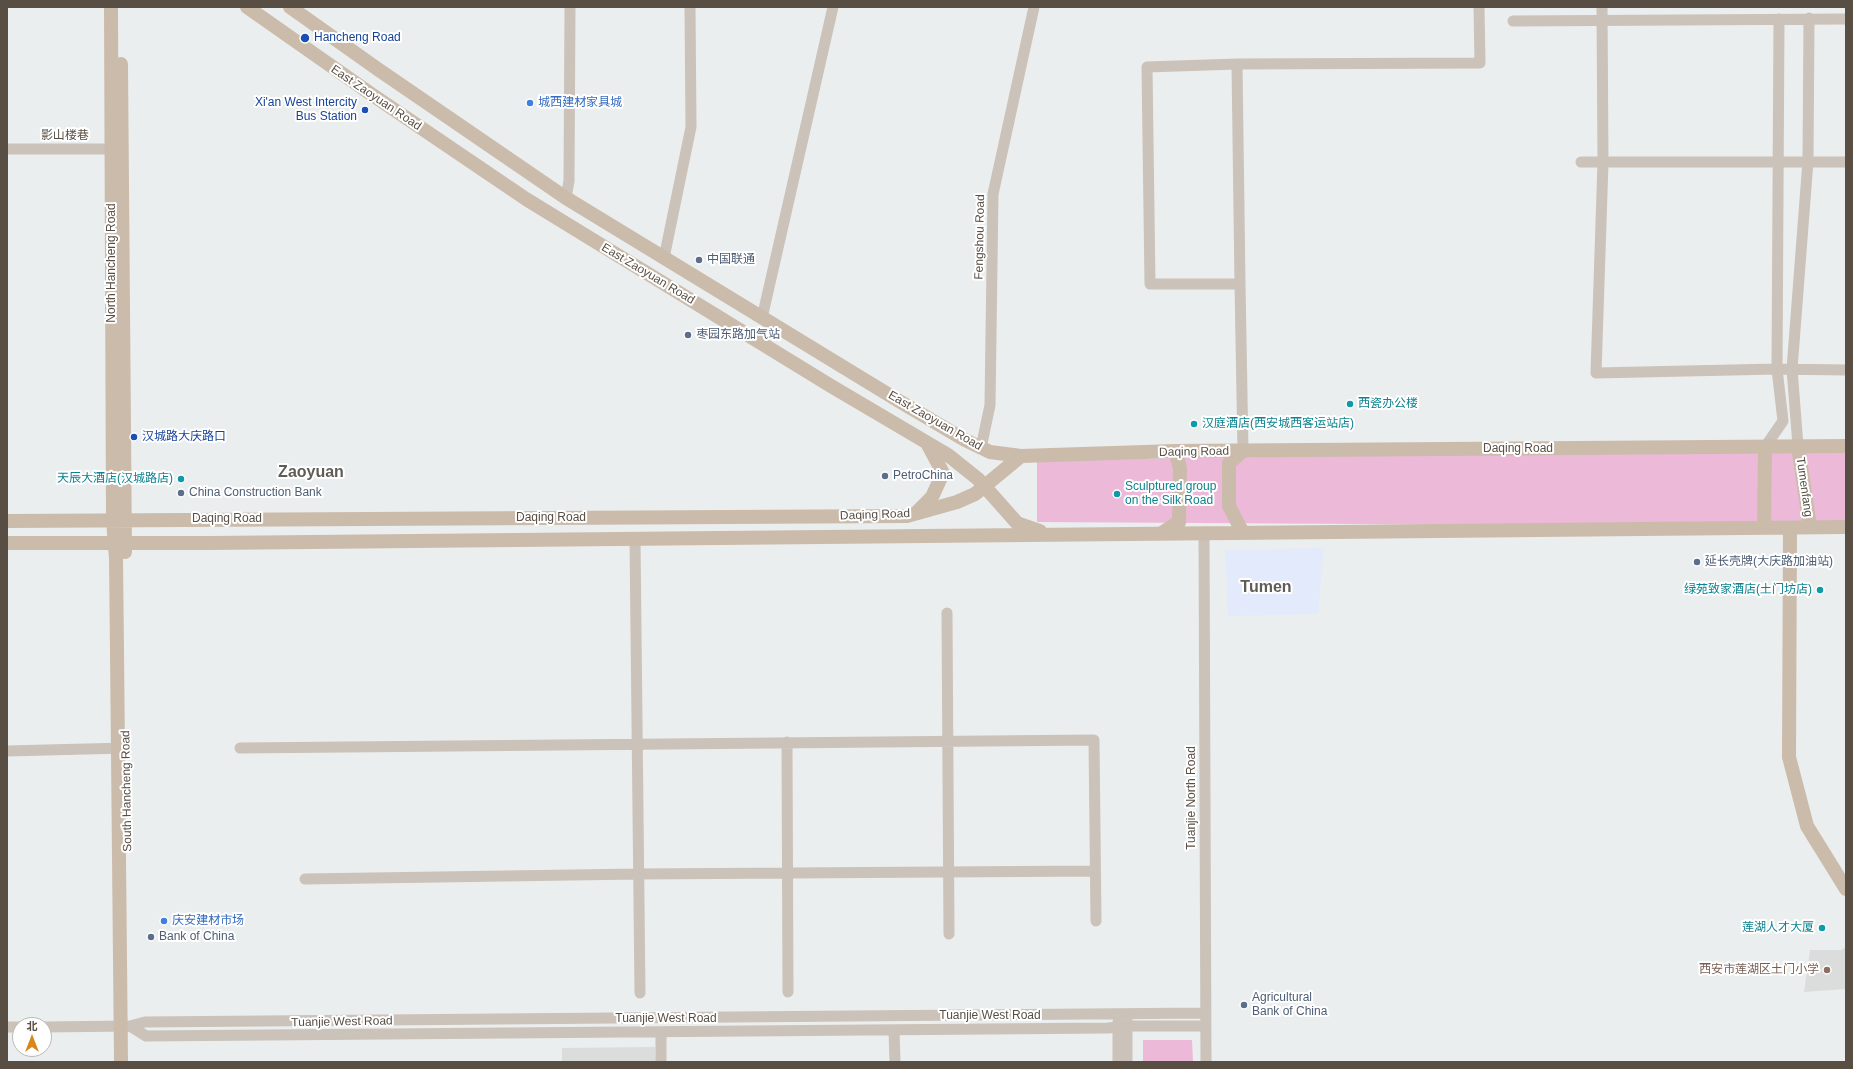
<!DOCTYPE html>
<meta charset="utf-8">
<style>
body{margin:0}
#map{position:relative;width:1853px;height:1069px;overflow:hidden;background:#ebeeee;font-family:Helvetica,"Noto Sans SC",sans-serif}
canvas{display:block}
.frame{position:absolute;inset:0;border:8px solid #584e44;pointer-events:none}
.north{position:absolute;left:12px;top:1017px;width:40px;height:40px;box-sizing:border-box;background:#fff;border:1px solid #bcb8b4;border-radius:50%;rotate:0deg;font-size:11px;font-weight:700;line-height:16px;text-align:center;color:#584e44}
.north::after{content:'';display:block;margin:auto;width:14px;height:18px;background:#d9861b;clip-path:polygon(50% 0,100% 100%,50% 72%,0 100%)}
</style>
<div id="map">
<canvas width="1853" height="1069"></canvas>
<div class="frame"></div>
<div class="north">北</div>
</div>
<script>
const c = document.querySelector('canvas').getContext('2d');
c.lineJoin = 'round';
function fillPath(path, color) { c.fillStyle = color; c.fill(path, 'evenodd'); }
const shape = rows => new Path2D(rows.map(r => 'M' + r).join(''));
function trace(path, color, width, dash) { c.strokeStyle = color; c.lineWidth = width; c.lineCap = dash ? 'butt' : 'round'; c.setLineDash(dash || []); c.stroke(path); }
function write(font, color, halo, rows, align = 'center') {
  c.font = font + ' Helvetica,"Noto Sans SC",sans-serif'; c.lineWidth = 4; c.setLineDash([]); c.textBaseline = 'middle'; c.strokeStyle = halo; c.fillStyle = color; for (const [text, x, y, turn = 0] of rows) {
    c.save(); c.translate(x, y); c.rotate((+turn || 0) * Math.PI / 180); c.textAlign = isNaN(turn) ? turn : align; if (halo) c.strokeText(text, 0, 0); c.fillText(text, 0, 0); c.restore();
  }
}
fillPath(shape([
 [1324,548,1318,614,1228,616,1225,550]
]), '#e3eafb');
fillPath(shape([
 [1846,947,1846,989,1804,992,1810,950,1841,950],
 [655,1047,656,1062,562,1062,562,1048]
]), '#dadddc');
fillPath(shape([
 [1846,450,1846,527,1037,522,1037,461,1182,458],
 [1143,1040,1192,1040,1193,1062,1143,1062]
]), '#edb9d9');
trace(shape([
 [1602,7,1603,163,1596,373,1777,369,1846,370],
 [1513,21,1846,19],
 [1237,64,1480,63,1479,7],
 [7,149,120,149],
 [1581,162,1846,162],
 [566,198,569,181,570,7],
 [664,258,691,127,690,7],
 [1240,284,1150,284,1147,67,1237,64,1240,284,1243,451],
 [762,318,833,7],
 [1798,446,1792,369,1808,161,1809,18],
 [1765,447,1783,421,1777,369,1779,19],
 [981,448,990,405,993,194,1034,7],
 [1204,533,1206,1062],
 [635,539,640,993],
 [947,613,949,934],
 [787,742,788,992],
 [240,748,1094,740,1096,921],
 [7,751,126,748],
 [305,879,639,874,1095,871],
 [1127,1019,1127,1062],
 [1118,1022,1118,1062],
 [130,1026,146,1036,1108,1028,1127,1026,1205,1026],
 [7,1027,20,1027],
 [44,1027,130,1026,145,1022,1205,1013],
 [894,1030,895,1062],
 [661,1032,661,1062]
]), '#cbc2b9', 11);
trace(shape([
 [111,7,113,520,116,559,117,651,121,1062],
 [247,7,374,96,526,199,831,386,948,455,978,479,1017,523,1040,531],
 [290,7,379,70,566,198,899,401,965,440,990,452,1021,456,1175,451,1846,446],
 [121,64,125,552],
 [1798,446,1810,527],
 [1243,451,1229,463,1229,506,1243,533],
 [916,513,932,497,943,473,927,443],
 [7,521,907,516,957,502,975,494,1021,456],
 [1764,528,1765,447],
 [1790,528,1789,757,1807,826,1846,889],
 [1162,533,1179,522,1180,468,1175,451],
 [7,543,209,543,1846,527]
]), '#cbbbab', 14);
for (const [x, y, r, color] of [
 [305,38,5,"#1a4fb4"],
 [530,103,4,"#3f7fe0"],
 [365,110,4,"#1a4fb4"],
 [699,260,4,"#5c6f8a"],
 [688,335,4,"#5c6f8a"],
 [1350,404,4,"#0f9aa8"],
 [1194,424,4,"#0f9aa8"],
 [134,437,4,"#1a4fb4"],
 [885,476,4,"#5c6f8a"],
 [181,479,4,"#0f9aa8"],
 [181,493,4,"#5c6f8a"],
 [1117,494,4,"#0f9aa8"],
 [1697,562,4,"#5c6f8a"],
 [1820,590,4,"#0f9aa8"],
 [164,921,4,"#3f7fe0"],
 [1822,928,4,"#0f9aa8"],
 [151,937,4,"#5c6f8a"],
 [1827,970,4,"#8d6e63"],
 [1244,1005,4,"#5c6f8a"]
]) { const dot = new Path2D(); dot.arc(x, y, r, 0, 2 * Math.PI); c.fillStyle = color; c.fill(dot); trace(dot, '#fff', 1.5); }
write('12px', '#164399', '#fff', [
 ["Hancheng Road",314,38],
 ["Xi'an West Intercity",357,103,"right"],
 ["Bus Station",357,117,"right"],
 ["汉城路大庆路口",142,437]
], 'left');
write('12px', '#584e44', '#fff', [
 ["East Zaoyuan Road",376,98,34],
 ["影山楼巷",65,136],
 ["Fengshou Road",980,237,-89],
 ["North Hancheng Road",112,263,-90],
 ["East Zaoyuan Road",648,274,31],
 ["East Zaoyuan Road",935,421,30],
 ["Daqing Road",1518,449],
 ["Daqing Road",1194,452,-1],
 ["Tumenfang",1804,487,82],
 ["Daqing Road",875,515,-2],
 ["Daqing Road",551,518],
 ["Daqing Road",227,519],
 ["South Hancheng Road",127,791,-91],
 ["Tuanjie North Road",1192,798,-90],
 ["Tuanjie West Road",990,1016],
 ["Tuanjie West Road",666,1019],
 ["Tuanjie West Road",342,1022,-1]
]);
write('12px', '#366cbe', '#fff', [
 ["城西建材家具城",538,103],
 ["庆安建材市场",172,921]
], 'left');
write('12px', '#4e5e75', '#fff', [
 ["中国联通",707,260],
 ["枣园东路加气站",696,335],
 ["PetroChina",893,476],
 ["China Construction Bank",189,493],
 ["延长壳牌(大庆路加油站)",1705,562],
 ["Bank of China",159,937],
 ["Agricultural",1252,998],
 ["Bank of China",1252,1012]
], 'left');
write('12px', '#0d838f', '#fff', [
 ["西瓷办公楼",1358,404],
 ["汉庭酒店(西安城西客运站店)",1202,424],
 ["天辰大酒店(汉城路店)",173,479,"right"],
 ["Sculptured group",1125,487],
 ["on the Silk Road",1125,501],
 ["绿苑致家酒店(土门坊店)",1812,590,"right"],
 ["莲湖人才大厦",1814,928,"right"]
], 'left');
write('12px', '#785e54', '#fff', [
 ["西安市莲湖区土门小学",1819,970]
], 'right');
write('bold 16px', '#605d58', '#fff', [
 ["Zaoyuan",311,473],
 ["Tumen",1266,588]
]);
</script>
